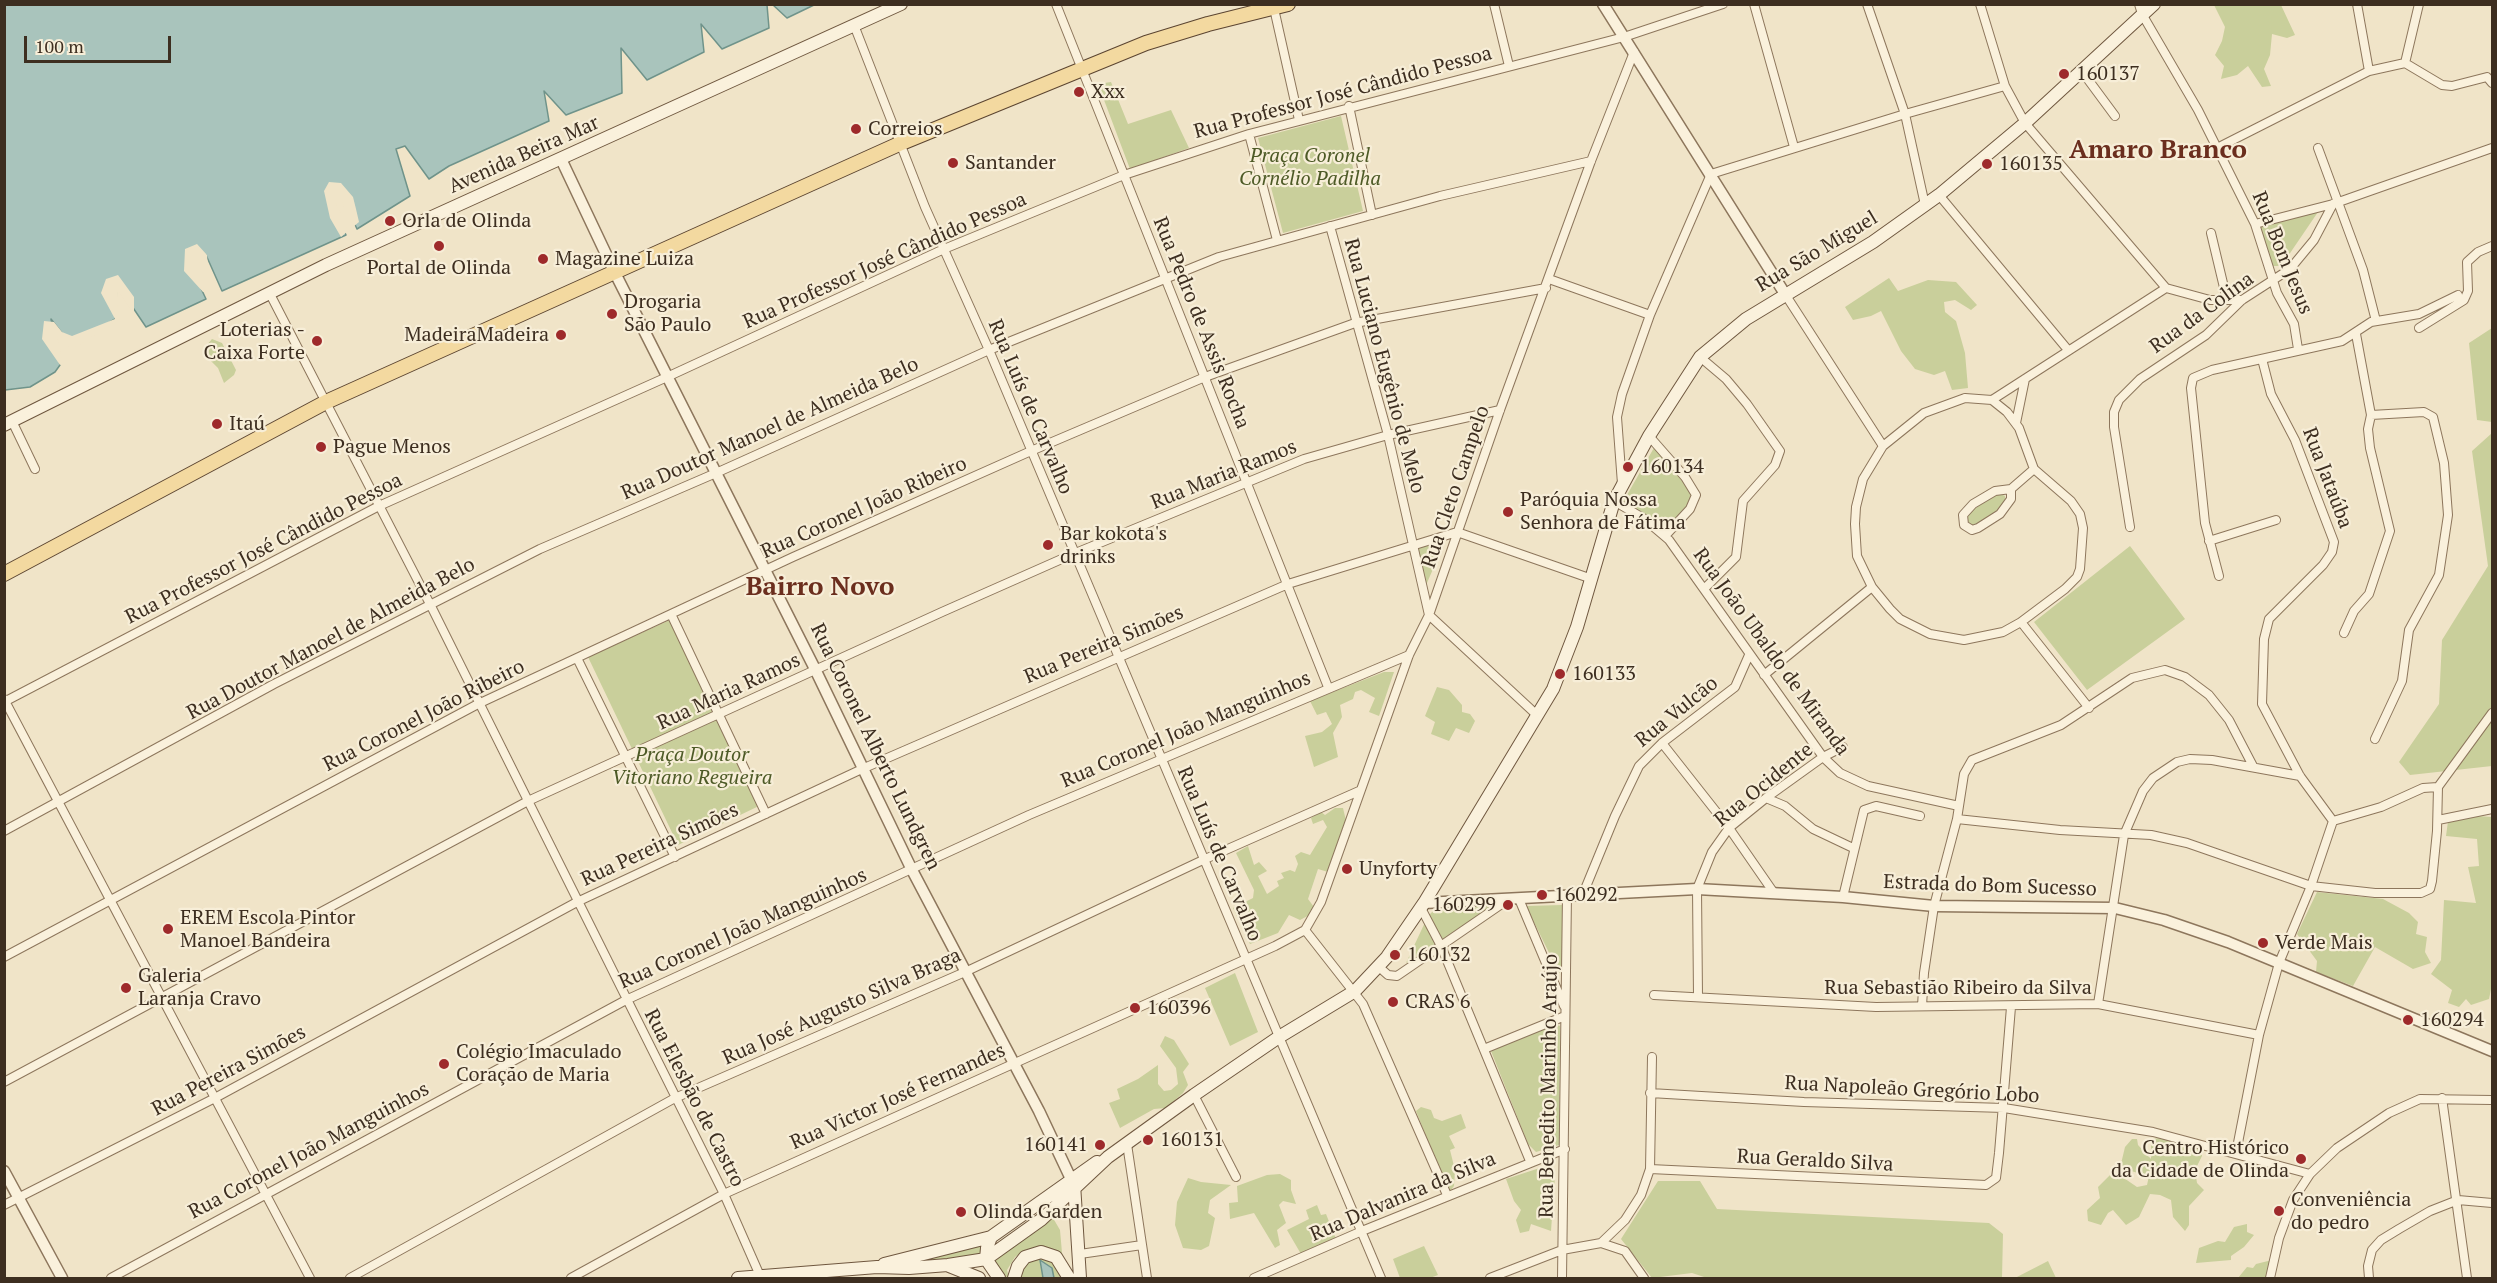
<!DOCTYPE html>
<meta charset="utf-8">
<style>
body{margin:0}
#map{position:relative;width:2497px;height:1283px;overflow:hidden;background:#f0e4c8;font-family:"PT Serif",serif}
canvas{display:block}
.frame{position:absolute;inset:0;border:6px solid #3d2e20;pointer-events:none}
.scale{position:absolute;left:24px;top:36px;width:147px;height:27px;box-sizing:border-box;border:3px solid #3d2e20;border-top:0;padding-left:8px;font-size:18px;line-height:21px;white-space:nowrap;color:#3d2e20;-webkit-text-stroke:4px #f7eed8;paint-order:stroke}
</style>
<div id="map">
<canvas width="2497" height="1283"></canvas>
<div class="frame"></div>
<div class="scale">100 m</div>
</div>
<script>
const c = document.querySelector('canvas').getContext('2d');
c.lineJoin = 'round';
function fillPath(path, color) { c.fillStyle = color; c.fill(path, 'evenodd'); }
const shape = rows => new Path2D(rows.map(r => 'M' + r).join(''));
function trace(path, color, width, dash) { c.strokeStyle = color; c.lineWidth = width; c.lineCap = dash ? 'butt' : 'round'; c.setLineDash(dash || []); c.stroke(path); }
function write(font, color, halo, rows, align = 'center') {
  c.font = font + ' "PT Serif",serif'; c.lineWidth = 4.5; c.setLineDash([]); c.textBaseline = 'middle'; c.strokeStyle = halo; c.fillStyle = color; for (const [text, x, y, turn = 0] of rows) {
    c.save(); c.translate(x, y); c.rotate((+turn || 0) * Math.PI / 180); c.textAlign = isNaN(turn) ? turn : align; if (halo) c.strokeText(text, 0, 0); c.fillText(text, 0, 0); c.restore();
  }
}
fillPath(shape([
 [2214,5,2281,5,2295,35,2287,38,2272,34,2270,55,2264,69,2271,86,2262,87,2248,66,2237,75,2221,79,2224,66,2215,55,2222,41,2225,27],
 [1111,82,1128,124,1171,110,1189,148,1130,169,1098,84],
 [1341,116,1363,211,1283,233,1258,138],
 [2318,212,2284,262,2279,266,2272,266,2259,227],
 [1889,278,1898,291,1928,280,1956,282,1977,305,1971,310,1955,300,1944,302,1945,312,1956,321,1965,353,1968,388,1952,390,1945,371,1934,375,1915,369,1901,351,1881,311,1871,316,1853,320,1845,307],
 [2492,328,2492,422,2477,420,2469,343],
 [212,339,222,343,236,370,234,375,224,383,218,368,206,356,206,346],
 [2492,433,2492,766,2410,775,2399,762,2439,704,2442,640,2488,566,2472,451],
 [1655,446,1689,485,1694,498,1687,509,1665,532,1623,502],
 [1997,492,2005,496,2006,504,1973,528,1968,526,1965,516],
 [1447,537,1423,592,1416,545],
 [2130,546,2185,619,2087,690,2034,622],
 [670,620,763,804,678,845,588,657],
 [1384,672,1394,672,1379,716,1369,712,1375,698,1361,690,1355,692,1353,699,1340,705,1342,717,1333,733,1338,757,1314,767,1305,736,1322,732,1332,724,1326,712,1317,715,1310,701],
 [1437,687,1449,690,1462,705,1462,712,1470,714,1475,721,1469,733,1456,728,1449,741,1431,734,1435,722,1425,716],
 [1335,808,1343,808,1347,825,1328,872,1318,869,1308,899,1317,911,1300,920,1289,915,1278,933,1250,944,1233,908,1253,898,1254,890,1236,853,1248,846,1254,865,1259,862,1267,871,1258,876,1267,894,1279,886,1277,881,1284,878,1281,873,1290,870,1295,872,1298,864,1295,856,1301,852,1310,855,1327,827,1323,820,1313,824,1311,818,1321,812,1325,815],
 [2449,814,2492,817,2492,984,2489,999,2471,1005,2466,999,2459,1007,2448,1003,2452,990,2431,974,2441,960,2444,900,2476,903,2468,867,2479,866,2477,839,2446,836],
 [2317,892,2383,899,2409,913,2418,922,2416,934,2427,937,2425,952,2431,963,2413,969,2375,947,2353,986,2316,972,2317,961,2297,934],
 [1562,905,1563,971,1559,973,1526,906],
 [1492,906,1489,909,1406,963,1428,916,1434,910],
 [1235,973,1258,1032,1230,1046,1205,988],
 [1555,1024,1560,1026,1559,1145,1536,1152,1528,1144,1491,1051],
 [1165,1036,1174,1040,1189,1064,1183,1072,1188,1085,1183,1093,1166,1108,1154,1109,1120,1128,1109,1103,1120,1099,1117,1089,1138,1079,1158,1065,1158,1084,1164,1091,1171,1090,1178,1084,1176,1068,1160,1046],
 [1421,1107,1431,1110,1434,1118,1442,1121,1461,1114,1466,1128,1449,1136,1455,1148,1450,1150,1455,1170,1454,1186,1451,1190,1447,1189,1416,1111],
 [2171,1137,2182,1146,2201,1147,2202,1156,2195,1170,2197,1183,2204,1190,2189,1206,2189,1225,2185,1231,2173,1217,2171,1200,2160,1195,2150,1194,2139,1217,2126,1225,2113,1210,2108,1213,2101,1225,2088,1221,2087,1210,2100,1198,2098,1187,2112,1173,2118,1174,2137,1187,2147,1185,2149,1176,2120,1168,2125,1147,2132,1139,2137,1139,2138,1145,2151,1159,2151,1139],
 [1552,1164,1555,1176,1551,1231,1531,1224,1529,1231,1520,1233,1516,1220,1521,1210,1514,1201,1506,1179],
 [1280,1174,1291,1180,1291,1190,1296,1204,1283,1201,1279,1205,1286,1223,1277,1230,1280,1245,1275,1248,1254,1213,1230,1219,1229,1203,1238,1202,1237,1186,1267,1175],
 [1188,1178,1201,1182,1231,1185,1210,1200,1208,1213,1215,1218,1209,1246,1201,1250,1183,1248,1175,1225,1177,1202],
 [1658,1181,1700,1181,1717,1209,1989,1223,2003,1234,2002,1278,1707,1278,1692,1273,1652,1278,1621,1239],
 [1317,1205,1321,1215,1326,1214,1336,1239,1301,1254,1287,1230,1309,1219,1306,1210],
 [1053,1218,1060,1230,1063,1264,1046,1253,1027,1249,1015,1257,1007,1270,1009,1278,1002,1278,990,1262],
 [2247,1224,2247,1232,2254,1235,2244,1247,2231,1256,2231,1260,2196,1263,2199,1248,2218,1241,2225,1242,2234,1227],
 [986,1242,981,1256,895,1264],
 [1424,1246,1438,1275,1430,1278,1400,1278,1393,1259],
 [1033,1257,1052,1260,1063,1278,1019,1278,1025,1261],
 [2272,1260,2268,1278,2238,1278,2247,1267,2253,1268,2256,1264],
 [2048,1261,2056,1278,2015,1278]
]), '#c9cf9b');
const water = shape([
 [5,5,767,5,769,28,722,49,701,24,704,52,647,80,621,48,622,93,566,115,544,91,549,121,449,166,429,179,405,146,396,149,410,196,357,229,341,194,331,200,346,235,222,291,206,255,190,265,206,299,146,327,117,284,115,319,72,346,51,319,60,365,55,372,30,387,5,390,5,5],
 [773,5,814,5,787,18,773,5],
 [1040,1260,1052,1268,1054,1278,1043,1278,1040,1260]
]);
fillPath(water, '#a9c4bc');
trace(water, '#6f938a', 1.5);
fillPath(shape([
 [329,182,341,183,353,197,356,209,359,222,353,227,340,198,335,201,348,231,341,237,330,218,324,191],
 [197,244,207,255,208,267,205,259,193,266,206,292,203,292,184,271,185,249],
 [118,275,134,297,134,315,118,291,117,321,74,348,70,348,56,330,63,364,60,365,42,339,44,321,54,322,62,332,72,336,115,319,101,293,106,279]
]), '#f0e4c8');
const minor = shape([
 [1056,4,1328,687],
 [1273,4,1299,120],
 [1494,4,1509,66],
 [1754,4,1794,147],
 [1867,4,1905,114,1925,205],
 [1980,4,2005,86,2025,123,2166,288,2210,300,2242,300],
 [2139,4,2142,14,2198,110,2255,224,2277,293,2294,324,2298,349],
 [2357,4,2369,71],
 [854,25,925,207,989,350,1381,1278],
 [2405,63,2442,85,2452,86,2487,77,2492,83],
 [2405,63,2419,4],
 [2081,70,2115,116],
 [1349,106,1372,215],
 [1249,134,1277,240],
 [2217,148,2369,71,2405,63],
 [2318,148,2363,270,2376,321],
 [1939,195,2068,350],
 [2255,224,2333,204,2492,148],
 [1330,226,1388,435,1429,615,1538,716],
 [2211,233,2227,300],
 [1549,279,1650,315],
 [270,294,431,606,724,1194,761,1278],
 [1785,294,1883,446],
 [2419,328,2464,300,2468,291,2467,262,2478,252,2492,246],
 [1700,357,1726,379,1747,404,1780,451,1775,465,1743,501,1736,557,1704,589],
 [2262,359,2271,394,2295,440,2334,542,2332,552,2323,565,2269,619,2264,639,2262,704,2300,776,2333,821],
 [1965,398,1992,400,2007,412,2019,428,2034,469,2071,501,2080,514,2083,528,2080,569,2077,577,2065,589,2021,622,2003,632,1964,640,1930,634,1900,619,1890,609,1872,587,1857,556,1855,524,1856,507,1863,479,1883,446,1924,413,1965,398],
 [1992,400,2166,288],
 [2371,415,2424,412,2433,417,2444,463,2448,515,2439,575,2409,630,2402,681,2375,739],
 [12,421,35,469],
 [2016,423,2025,379],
 [1649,436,1685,477,1696,495,1690,509,1665,536],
 [1622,484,1617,417,1622,394,1650,315,1711,174,1905,114,2005,86],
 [2011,489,2011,499,2000,514,1978,528,1972,530,1964,525,1963,515,1973,504,1995,491,2011,489,2034,469],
 [1614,501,1643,518,1669,540,1823,757,1840,773,1868,786,1959,806],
 [2130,527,2114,427,2114,412,2119,400,2140,379,2206,335,2242,300,2290,269,2314,240,2333,204],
 [2209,541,2276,520],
 [2219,576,2205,523,2191,388,2193,378,2212,370,2342,341,2371,322,2419,314,2458,295],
 [671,614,766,814],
 [2021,622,2089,708],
 [2344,633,2354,611,2369,594,2390,531,2370,448,2368,429,2371,415,2356,334],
 [577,658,675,857],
 [1764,675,1872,587],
 [4,699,310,1278],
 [4,702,379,506,667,377,944,249,1124,175,1249,134,1624,37,1723,4],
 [1662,743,1729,828,1774,893],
 [2438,787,2492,713],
 [1766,798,1785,806,1813,829,1853,848],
 [1957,819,2060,830,2151,835,2187,843,2311,886,2375,893,2421,893,2430,889,2432,881,2437,831,2438,787],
 [2438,820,2492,809],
 [2333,821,2381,807,2423,788,2438,787],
 [4,831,274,684,540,549,716,473,989,350,1219,257,1440,196,1591,161],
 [1583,894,1615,816,1639,766,1662,743,1735,687,1749,655],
 [1843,897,1864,810,1876,806,1920,816],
 [1519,899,1564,1006],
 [1421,908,1441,946,1530,1161],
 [1305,930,1363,1004,1447,1195],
 [4,957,478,704,793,557,1031,451,1205,377,1355,323,1546,288],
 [1379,967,1388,975,1397,976,1509,899],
 [1654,995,1876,1007,2098,1004,2259,1035],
 [1698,996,1697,889,1712,852,1729,828,1766,798,1823,757,1843,747],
 [2098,1004,2124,835,2143,791,2153,778,2177,762,2190,759,2212,760,2300,776],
 [1922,1006,1924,973,1934,906,1957,819,1964,774,1972,760,2061,725,2132,678,2165,670,2185,677,2209,695,2229,720,2253,766],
 [1484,1049,1565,1016],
 [4,1082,528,801,942,612,1073,554,1304,459,1388,435,1500,410],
 [1650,1093,1804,1102,2004,1108,2153,1132,2310,1174],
 [1194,1095,1236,1177],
 [2442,1098,2467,1278],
 [1127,1144,1147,1278],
 [2236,1153,2259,1035,2279,963,2311,886,2333,821],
 [1650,1169,1986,1185,1996,1178,1999,1153,2011,1007],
 [4,1205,213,1099,577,902,862,769,1288,584,1457,532,1592,579],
 [1601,1243,1625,1220,1641,1195,1650,1169,1652,1057],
 [1080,1254,1142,1245],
 [111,1278,626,1000,1029,815,1409,655],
 [350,1278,675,1098,965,972,1203,860,1359,791],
 [571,1278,724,1194,1275,946,1305,930,1321,902,1409,655,1429,615,1500,410,1591,161,1634,52],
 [1254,1278,1362,1231,1565,1149],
 [1490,1278,1562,1250,1601,1243,1625,1251,1644,1278],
 [1562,1278,1567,895],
 [2270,1278,2279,1238,2293,1200,2310,1174,2337,1148,2389,1113,2420,1099,2492,1100],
 [2369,1278,2368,1266,2372,1250,2381,1240,2399,1229,2430,1211,2458,1200,2492,1203]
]);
const tertiary = shape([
 [1603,4,1785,294],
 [561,159,614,271,815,669,912,870,1039,1111,1071,1179],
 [1424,903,1697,889,1843,897,1934,906,2115,908,2164,920,2228,942,2492,1051],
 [4,1171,62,1278]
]);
const secondary = shape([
 [4,425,326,265,901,4],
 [1074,1184,1080,1278],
 [991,1237,987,1248,986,1259,999,1278],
 [884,1264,991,1237,1097,1162],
 [949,1266,979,1278],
 [738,1278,877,1267,909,1268,948,1265,986,1259,1042,1219,1108,1157,1194,1095,1279,1037,1355,991,1387,957,1424,903,1553,689,1577,627,1614,501,1649,436,1700,357,1746,319,1873,242,1939,195,2025,123,2154,4],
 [1014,1278,1018,1266,1025,1257,1041,1252,1056,1257,1069,1278]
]);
const primary = shape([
 [4,574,326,402,899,144,1146,43,1208,24,1288,4]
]);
trace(minor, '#8d765c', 10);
trace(tertiary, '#8d765c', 13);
trace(secondary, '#6f573f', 14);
trace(primary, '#5b4430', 16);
trace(minor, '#faf1dc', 8);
trace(tertiary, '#faf1dc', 10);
trace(secondary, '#faf1dc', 12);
trace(primary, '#f3d9a0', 14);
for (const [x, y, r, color] of [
 [2064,74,6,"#9e2a2b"],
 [1079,92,6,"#9e2a2b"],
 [856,129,6,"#9e2a2b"],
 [953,163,6,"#9e2a2b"],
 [1987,164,6,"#9e2a2b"],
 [390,221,6,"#9e2a2b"],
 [439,246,6,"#9e2a2b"],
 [543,259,6,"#9e2a2b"],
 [612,314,6,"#9e2a2b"],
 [561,335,6,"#9e2a2b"],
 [317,341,6,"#9e2a2b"],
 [217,424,6,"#9e2a2b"],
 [321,447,6,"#9e2a2b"],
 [1628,467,6,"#9e2a2b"],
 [1508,512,6,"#9e2a2b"],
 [1048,545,6,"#9e2a2b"],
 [1560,674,6,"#9e2a2b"],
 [1347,869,6,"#9e2a2b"],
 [1542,895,6,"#9e2a2b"],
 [1508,905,6,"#9e2a2b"],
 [168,929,6,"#9e2a2b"],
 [2263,943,6,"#9e2a2b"],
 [1395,955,6,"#9e2a2b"],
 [126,988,6,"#9e2a2b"],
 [1393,1002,6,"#9e2a2b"],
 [1135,1008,6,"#9e2a2b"],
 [2408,1020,6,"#9e2a2b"],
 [444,1064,6,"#9e2a2b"],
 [1148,1140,6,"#9e2a2b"],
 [1100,1145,6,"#9e2a2b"],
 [2301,1159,6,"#9e2a2b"],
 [2279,1211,6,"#9e2a2b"],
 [961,1212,6,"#9e2a2b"]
]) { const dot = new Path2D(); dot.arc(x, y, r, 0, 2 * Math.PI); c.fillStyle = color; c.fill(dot); trace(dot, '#f7eed8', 2); }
write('20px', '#3d2e20', '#f7eed8', [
 ["160137",2076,74],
 ["Xxx",1091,92],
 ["Correios",868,129],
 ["Santander",965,163],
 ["160135",1999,164],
 ["Orla de Olinda",402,221],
 ["Magazine Luiza",555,259],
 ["Portal de Olinda",439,268,"center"],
 ["Drogaria",624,302],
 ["São Paulo",624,325],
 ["Loterias -",305,330,"right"],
 ["Caixa Forte",305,353,"right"],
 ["MadeiraMadeira",549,335,"right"],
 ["Itaú",229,424],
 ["Pague Menos",333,447],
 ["160134",1640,467],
 ["Paróquia Nossa",1520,500],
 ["Senhora de Fátima",1520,523],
 ["Bar kokota's",1060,534],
 ["drinks",1060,557],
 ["160133",1572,674],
 ["Unyforty",1359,869],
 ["160292",1554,895],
 ["160299",1496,905,"right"],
 ["EREM Escola Pintor",180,918],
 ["Manoel Bandeira",180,941],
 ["Verde Mais",2275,943],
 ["160132",1407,955],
 ["Galeria",138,976],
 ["Laranja Cravo",138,999],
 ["CRAS 6",1405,1002],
 ["160396",1147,1008],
 ["160294",2420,1020],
 ["Colégio Imaculado",456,1052],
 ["Coração de Maria",456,1075],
 ["160131",1160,1140],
 ["160141",1088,1145,"right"],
 ["Centro Histórico",2289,1148,"right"],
 ["da Cidade de Olinda",2289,1171,"right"],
 ["Conveniência",2291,1200],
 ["do pedro",2291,1223],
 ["Olinda Garden",973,1212]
], 'left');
write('20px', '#3d2e20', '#f7eed8', [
 ["Rua Professor José Cândido Pessoa",1343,93,-15],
 ["Avenida Beira Mar",524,155,-24],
 ["Rua São Miguel",1817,252,-31],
 ["Rua Bom Jesus",2282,253,68],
 ["Rua Professor José Cândido Pessoa",885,261,-24],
 ["Rua da Colina",2202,313,-36],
 ["Rua Pedro de Assis Rocha",1201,323,68],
 ["Rua Luciano Eugênio de Melo",1384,366,75],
 ["Rua Luís de Carvalho",1030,407,67],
 ["Rua Doutor Manoel de Almeida Belo",770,429,-24],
 ["Rua Maria Ramos",1224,475,-22],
 ["Rua Jataúba",2327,478,69],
 ["Rua Cleto Campelo",1456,487,-71],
 ["Rua Coronel João Ribeiro",864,508,-24],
 ["Rua Professor José Cândido Pessoa",264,549,-27],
 ["Rua Doutor Manoel de Almeida Belo",331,639,-28],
 ["Rua Pereira Simões",1104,645,-23],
 ["Rua João Ubaldo de Miranda",1771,652,54],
 ["Rua Maria Ramos",729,692,-25],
 ["Rua Vulcão",1677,712,-39],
 ["Rua Coronel João Ribeiro",424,716,-27],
 ["Rua Coronel João Manguinhos",1186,730,-23],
 ["Rua Coronel Alberto Lundgren",875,747,64],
 ["Rua Ocidente",1764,785,-39],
 ["Rua Pereira Simões",660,845,-25],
 ["Rua Luís de Carvalho",1219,854,67],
 ["Estrada do Bom Sucesso",1990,886,2],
 ["Rua Coronel João Manguinhos",743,929,-24],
 ["Rua Sebastião Ribeiro da Silva",1958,988],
 ["Rua José Augusto Silva Braga",842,1007,-24],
 ["Rua Pereira Simões",229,1071,-28],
 ["Rua Benedito Marinho Araújo",1549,1086,-89],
 ["Rua Napoleão Gregório Lobo",1912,1090,3],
 ["Rua Victor José Fernandes",898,1097,-24],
 ["Rua Elesbão de Castro",694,1098,63],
 ["Rua Coronel João Manguinhos",309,1151,-28],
 ["Rua Geraldo Silva",1815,1161,3],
 ["Rua Dalvanira da Silva",1403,1197,-23]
]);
write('italic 20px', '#4d5a26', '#f7eed8', [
 ["Praça Coronel",1310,156],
 ["Cornélio Padilha",1310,179],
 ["Praça Doutor",692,755],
 ["Vitoriano Regueira",692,778]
]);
write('bold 26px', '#6b2e1e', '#f7eed8', [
 ["Amaro Branco",2158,151],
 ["Bairro Novo",820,588]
]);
</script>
